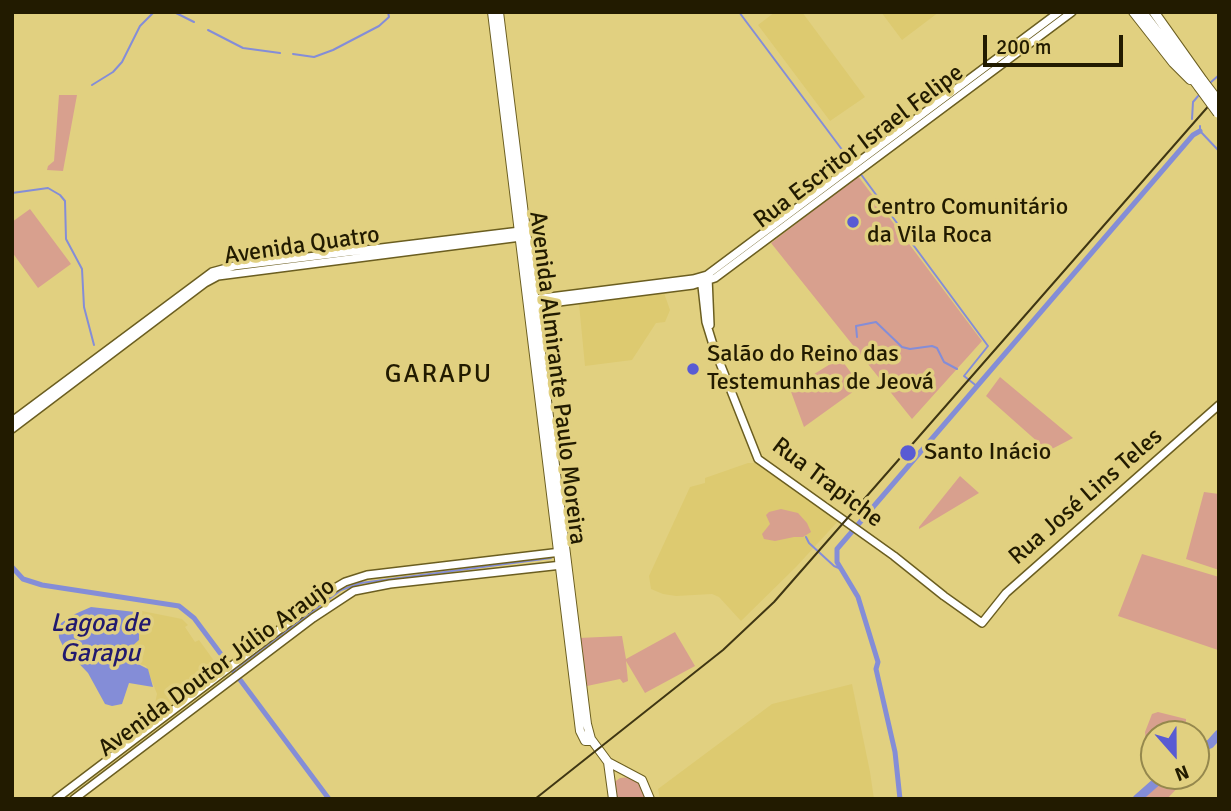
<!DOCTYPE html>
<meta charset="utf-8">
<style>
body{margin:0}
#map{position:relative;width:1231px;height:811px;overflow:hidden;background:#e1d080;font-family:Signika,sans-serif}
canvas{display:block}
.frame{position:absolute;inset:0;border:14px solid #221b00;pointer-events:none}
.north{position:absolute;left:1140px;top:720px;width:70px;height:70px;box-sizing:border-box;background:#e1d080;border:2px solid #95884d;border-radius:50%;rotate:159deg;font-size:19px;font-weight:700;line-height:28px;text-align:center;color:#221b00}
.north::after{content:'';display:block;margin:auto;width:24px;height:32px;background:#595bd3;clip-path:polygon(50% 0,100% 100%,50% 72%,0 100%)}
.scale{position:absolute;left:983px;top:35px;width:140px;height:32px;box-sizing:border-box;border:4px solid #221b00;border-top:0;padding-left:9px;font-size:21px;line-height:24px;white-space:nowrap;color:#221b00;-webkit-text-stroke:5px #e1d080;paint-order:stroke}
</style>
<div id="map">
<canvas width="1231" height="811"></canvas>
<div class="frame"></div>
<div class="north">N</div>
<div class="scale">200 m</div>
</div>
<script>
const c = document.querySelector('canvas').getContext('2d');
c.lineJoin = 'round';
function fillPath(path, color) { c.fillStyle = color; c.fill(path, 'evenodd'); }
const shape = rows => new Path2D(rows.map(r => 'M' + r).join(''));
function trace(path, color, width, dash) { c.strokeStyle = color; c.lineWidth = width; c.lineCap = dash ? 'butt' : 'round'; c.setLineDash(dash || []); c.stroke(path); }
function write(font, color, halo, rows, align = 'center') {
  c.font = font + ' Signika,sans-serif'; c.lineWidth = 7; c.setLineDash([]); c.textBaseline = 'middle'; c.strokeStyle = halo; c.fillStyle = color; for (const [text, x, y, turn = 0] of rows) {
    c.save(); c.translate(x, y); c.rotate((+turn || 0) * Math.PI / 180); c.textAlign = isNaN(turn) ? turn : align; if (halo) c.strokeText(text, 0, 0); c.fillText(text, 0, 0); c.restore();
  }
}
fillPath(shape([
 [775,12,802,12,865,97,830,121,758,25],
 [881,12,939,12,902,40],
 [664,293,670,310,665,322,656,323,632,360,585,366,579,304],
 [748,463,756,463,840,519,796,567,741,621,719,597,712,594,676,596,663,594,651,589,649,576,690,487,705,483,705,478],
 [142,611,182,619,188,625,185,627,195,642,199,640,220,669,164,712,156,712,154,708,157,694,146,666,134,662,130,657,130,648,139,640,139,614,142,614],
 [852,684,870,772,874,799,660,799,658,789,772,704]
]), '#ddca70');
fillPath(shape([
 [59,95,77,95,63,171,47,170,48,166,54,161],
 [858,176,982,341,912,419,771,243],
 [30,209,71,264,38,288,12,252,12,222],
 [840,358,861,386,804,427,790,389],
 [1000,377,1073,438,1048,451,986,396],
 [960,476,979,493,919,529,919,527],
 [1204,492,1219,494,1219,570,1186,559],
 [781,509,798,513,807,523,811,532,803,537,794,537,775,541,764,539,762,534,770,524,766,515,769,512],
 [1142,554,1219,577,1218,650,1118,616],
 [675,632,695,666,645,693,626,661,628,681,623,683,620,679,587,686,579,638,622,636,626,659],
 [1158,712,1186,719,1186,723,1175,734,1154,734,1154,744,1146,742,1145,732,1152,714],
 [1167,776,1194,776,1181,784,1167,799,1143,799],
 [630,777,640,783,646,799,614,799,613,783,620,778]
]), '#d8a08e');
fillPath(shape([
 [91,607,135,612,139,614,139,640,130,648,130,657,134,662,148,669,153,687,129,683,122,704,112,706,105,704,88,673,64,648,59,638,58,625,75,614]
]), '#848dd7');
trace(shape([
 [174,12,194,22],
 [739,12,852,163],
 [208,30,243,48,280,53],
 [293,54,314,57,333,50,379,26,389,17,388,12],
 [1210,83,1219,75],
 [92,85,113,72,122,62,140,26,154,12],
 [1192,119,1193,102,1199,95],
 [1200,126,1200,131,1219,151],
 [860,173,988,346,964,376,978,387],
 [12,193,48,188,60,195,65,201,66,239,82,269,84,307,94,345],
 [857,337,856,326,876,322,902,347,910,349,932,346,937,348,944,362,957,369],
 [806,537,809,543,834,566,841,569],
 [234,670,341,590,361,583,551,558]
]), '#848dd7', 2);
trace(shape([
 [12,567,23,579,42,585,179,606,194,618,329,799],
 [900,799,895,752,876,669,878,662,858,597,837,562,837,549,1193,135,1200,131]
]), '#848dd7', 5);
trace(shape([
 [1196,749,1210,744,1219,734],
 [1137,799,1163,776]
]), '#848dd7', 9);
const tertiary = shape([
 [701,277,706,322,714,348,758,459,894,556,944,596,982,623,1006,593,1219,405],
 [708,277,710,325],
 [534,299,693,279,707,275,1059,12],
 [535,305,693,285,715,278,1072,12],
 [12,421,212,272,234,266,520,231],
 [12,429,205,283,218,276,521,237],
 [56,799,333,589,345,582,367,575,561,552],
 [74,799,313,618,354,591,390,584,562,565]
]);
const secondary = shape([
 [492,12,580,731,585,741,592,741],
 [499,12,587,724,591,739,608,762,613,799],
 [1133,12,1173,63,1190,80],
 [608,762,642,780,650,799]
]);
const trunk = shape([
 [1142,12,1199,87],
 [1154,12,1203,81]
]);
trace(tertiary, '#6b5e20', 10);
trace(secondary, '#6b5e20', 10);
trace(trunk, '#6b5e20', 11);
trace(tertiary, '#fff', 7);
trace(secondary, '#fff', 8);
trace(trunk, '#fff', 9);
trace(shape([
 [535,799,723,650,774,602,1219,94]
]), '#3f3613', 2);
const trunkBridge = shape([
 [1203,81,1219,102],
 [1199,87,1218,113]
]);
trace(trunkBridge, '#6b5e20', 11, []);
trace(trunkBridge, '#fff', 9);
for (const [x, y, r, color] of [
 [853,222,7,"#595bd3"],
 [693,369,7,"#595bd3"],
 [908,453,9,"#595bd3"]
]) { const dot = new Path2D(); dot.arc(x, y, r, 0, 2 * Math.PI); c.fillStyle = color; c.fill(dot); trace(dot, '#e1d080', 2.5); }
write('24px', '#221b00', '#e1d080', [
 ["Rua Escritor Israel Felipe",859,147,-37],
 ["Avenida Quatro",302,246,-8],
 ["Avenida Almirante Paulo Moreira",557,378,83],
 ["Rua Trapiche",827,483,37],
 ["Rua José Lins Teles",1086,497,-41],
 ["Avenida Doutor Júlio Araujo",217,668,-36]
]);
write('24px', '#221b00', '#e1d080', [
 ["Centro Comunitário",867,208],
 ["da Vila Roca",867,236],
 ["Salão do Reino das",707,355],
 ["Testemunhas de Jeová",707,383],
 ["Santo Inácio",924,453]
], 'left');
c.letterSpacing = '2px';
write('26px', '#221b00', '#e1d080', [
 ["GARAPU",439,375]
]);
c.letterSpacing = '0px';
write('italic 26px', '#21196f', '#e1d080', [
 ["Lagoa de",100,624],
 ["Garapu",100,654]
]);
</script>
